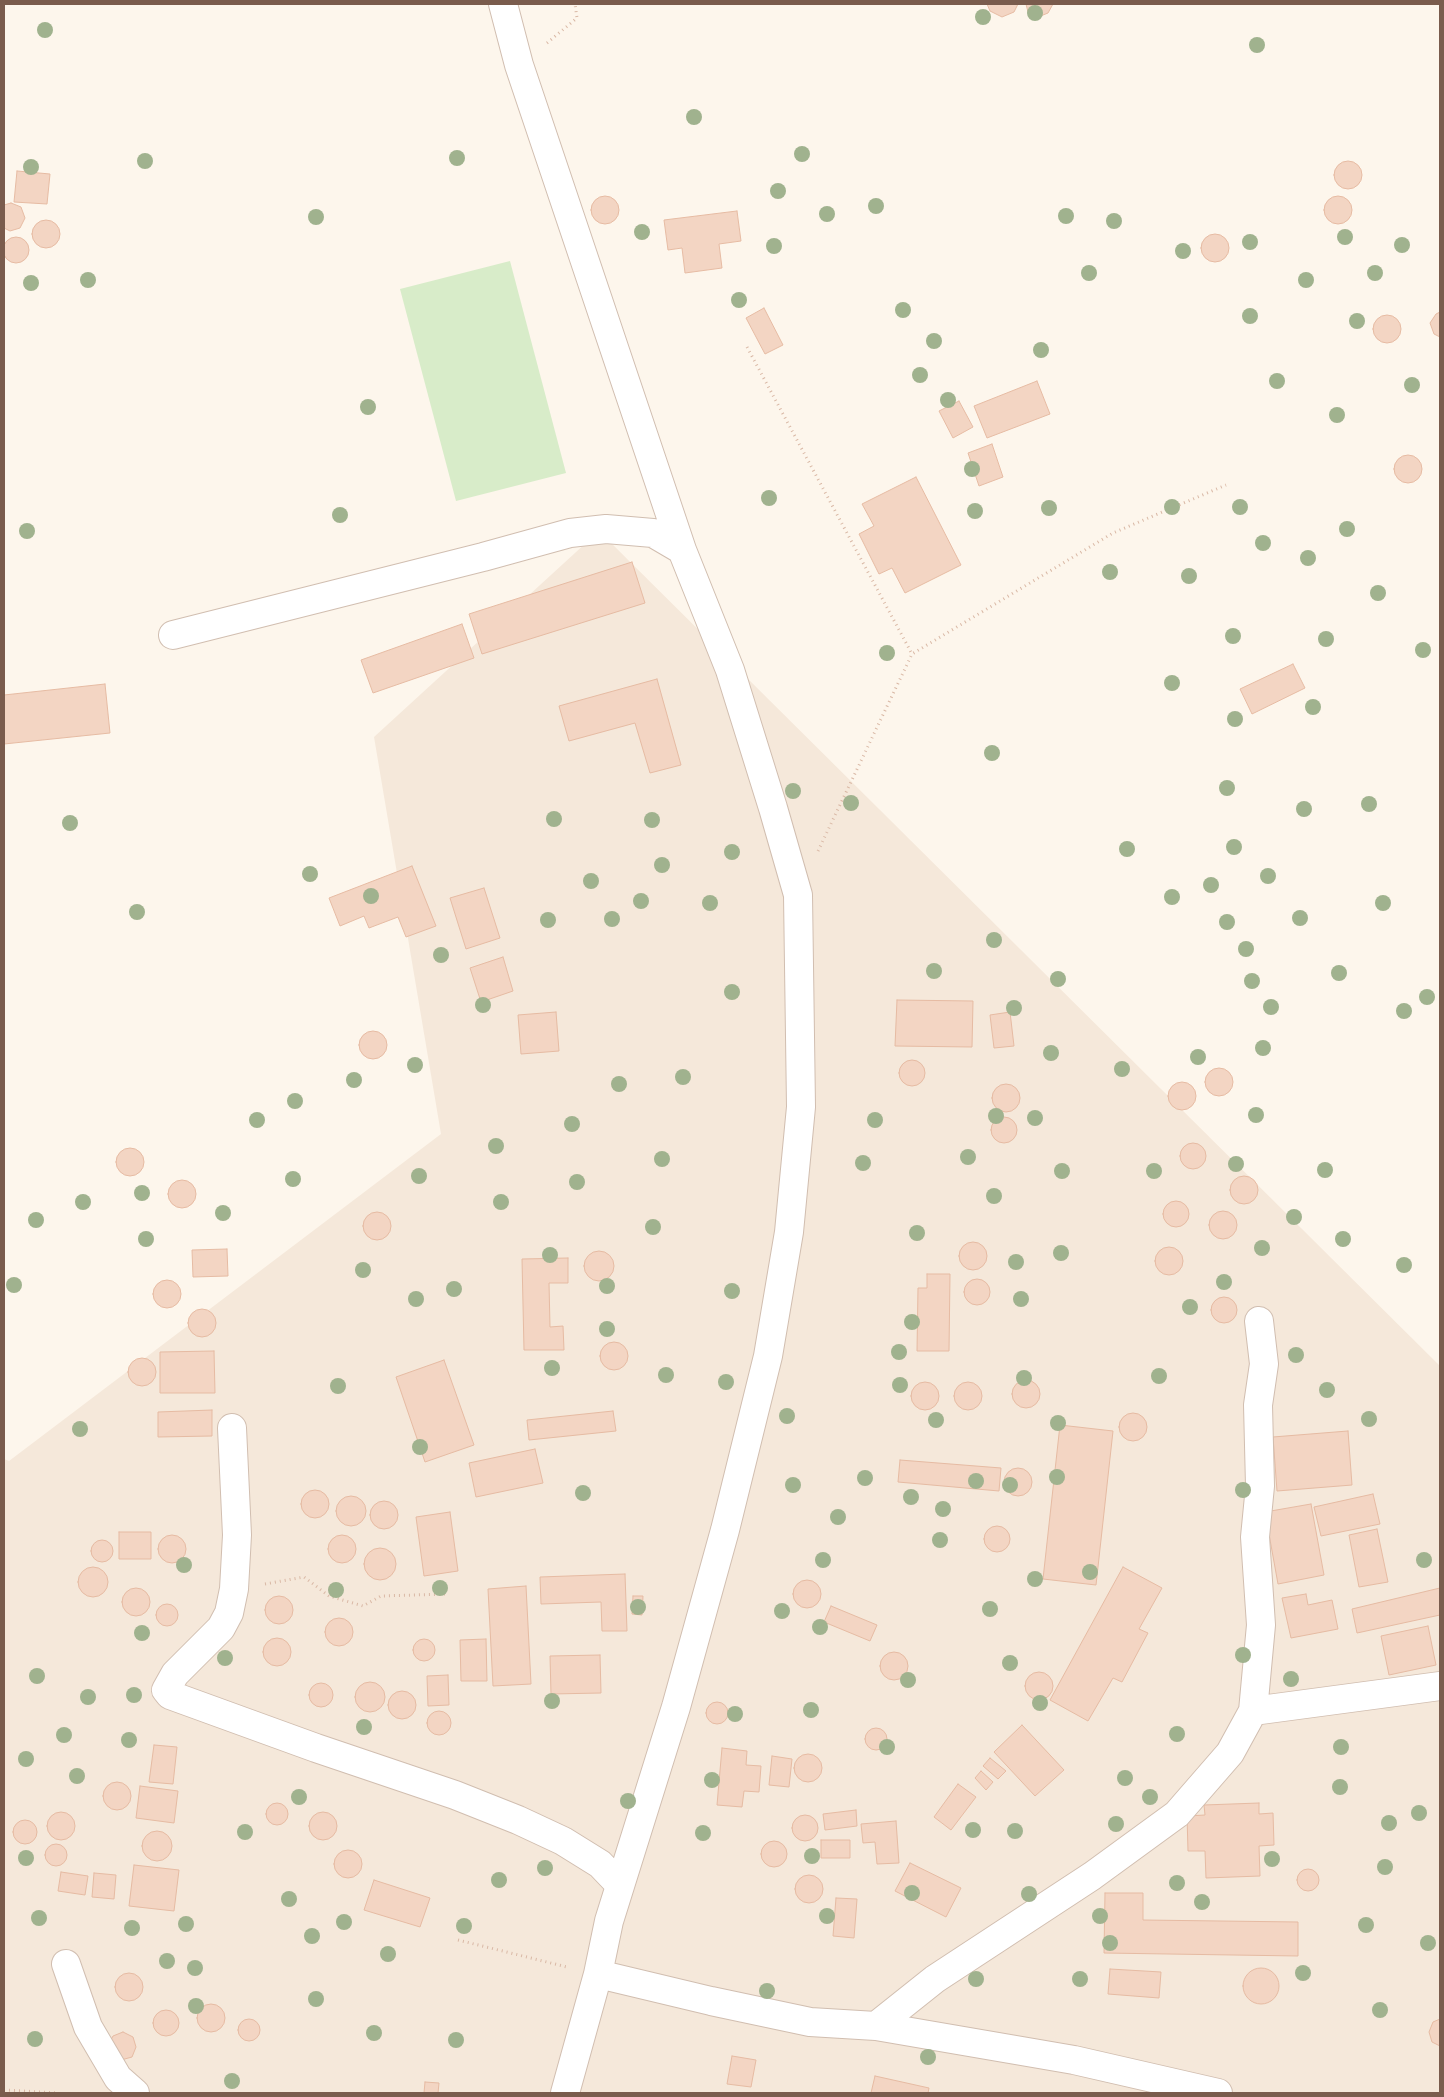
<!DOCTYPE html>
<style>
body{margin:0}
#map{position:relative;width:1444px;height:2097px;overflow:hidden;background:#fdf6ec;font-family:"Open Sans",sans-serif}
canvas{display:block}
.frame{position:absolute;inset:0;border:5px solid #7a5c4d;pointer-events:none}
</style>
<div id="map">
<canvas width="1444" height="2097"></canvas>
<div class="frame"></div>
</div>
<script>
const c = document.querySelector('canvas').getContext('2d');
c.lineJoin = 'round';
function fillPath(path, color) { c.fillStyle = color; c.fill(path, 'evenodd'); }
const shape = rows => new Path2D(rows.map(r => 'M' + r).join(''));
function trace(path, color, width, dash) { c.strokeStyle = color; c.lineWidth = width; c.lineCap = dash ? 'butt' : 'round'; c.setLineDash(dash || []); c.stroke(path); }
fillPath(shape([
 [599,531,1440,1366,1440,2093,4,2093,4,1459,9,1461,441,1134,374,737]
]), '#f5e8da');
fillPath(shape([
 [510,261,566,473,456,501,400,289]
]), '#d8ecc9');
const building = shape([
 [987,4,1018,4,1014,12,1002,17,990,11,987,4],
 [1026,4,1053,4,1048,13,1038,17,1028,12,1026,4],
 '1334 175a14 14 0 1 1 28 0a14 14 0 1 1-28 0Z',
 [17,171,50,174,47,204,14,202,17,171],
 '1324 210a14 14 0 1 1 28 0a14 14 0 1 1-28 0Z',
 '591 210a14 14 0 1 1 28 0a14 14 0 1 1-28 0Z',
 [11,203,21,207,25,218,20,228,10,231,4,228,4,205,11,203],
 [737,211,741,241,719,244,722,268,685,273,682,248,668,250,664,220,737,211],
 '32 234a14 14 0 1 1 28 0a14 14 0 1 1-28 0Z',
 '1201 248a14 14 0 1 1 28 0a14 14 0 1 1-28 0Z',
 '3 250a13 13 0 1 1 26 0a13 13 0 1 1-26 0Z',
 [764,308,783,345,765,354,746,318,764,308],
 [1440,312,1440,337,1434,334,1430,323,1436,314,1440,312],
 '1373 329a14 14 0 1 1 28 0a14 14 0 1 1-28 0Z',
 [1037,381,1050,414,987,438,974,406,1037,381],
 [959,401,973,427,953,438,939,411,959,401],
 [992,444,1003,477,979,486,968,453,992,444],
 '1394 469a14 14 0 1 1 28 0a14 14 0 1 1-28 0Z',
 [916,477,961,565,905,593,892,568,879,574,859,534,874,526,862,504,916,477],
 [632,562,645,603,482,654,469,614,632,562],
 [462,624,474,658,373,693,361,660,462,624],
 [1293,664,1305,688,1252,714,1240,689,1293,664],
 [657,679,681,765,650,773,635,723,569,741,559,706,657,679],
 [105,684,110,733,4,744,4,695,105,684],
 [412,866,436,926,406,937,398,917,369,928,364,916,340,926,329,898,412,866],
 [484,888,500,938,466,949,450,898,484,888],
 [503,957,513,991,481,1002,470,968,503,957],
 [897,1000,973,1001,972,1047,895,1046,897,1000],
 [556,1012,559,1051,521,1054,518,1015,556,1012],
 [1010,1012,1014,1046,994,1048,990,1015,1010,1012],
 '359 1045a14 14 0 1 1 28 0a14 14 0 1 1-28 0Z',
 '899 1073a13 13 0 1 1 26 0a13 13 0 1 1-26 0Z',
 '1205 1082a14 14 0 1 1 28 0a14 14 0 1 1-28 0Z',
 '1168 1096a14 14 0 1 1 28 0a14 14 0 1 1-28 0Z',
 '992 1098a14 14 0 1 1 28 0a14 14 0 1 1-28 0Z',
 '991 1130a13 13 0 1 1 26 0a13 13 0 1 1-26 0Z',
 '1180 1156a13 13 0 1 1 26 0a13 13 0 1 1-26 0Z',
 '116 1162a14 14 0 1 1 28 0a14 14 0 1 1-28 0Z',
 '1230 1190a14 14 0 1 1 28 0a14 14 0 1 1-28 0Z',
 '168 1194a14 14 0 1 1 28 0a14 14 0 1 1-28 0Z',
 '1163 1214a13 13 0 1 1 26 0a13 13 0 1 1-26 0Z',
 '1209 1225a14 14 0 1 1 28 0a14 14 0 1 1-28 0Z',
 '363 1226a14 14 0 1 1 28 0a14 14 0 1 1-28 0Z',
 '959 1256a14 14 0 1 1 28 0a14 14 0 1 1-28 0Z',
 '1155 1261a14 14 0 1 1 28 0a14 14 0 1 1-28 0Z',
 [227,1249,228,1276,193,1277,192,1250,227,1249],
 '584 1266a15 15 0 1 1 30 0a15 15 0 1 1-30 0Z',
 [568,1258,568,1283,549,1283,550,1327,563,1326,564,1350,524,1350,522,1259,568,1258],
 [927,1274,950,1274,949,1351,917,1351,918,1288,927,1288,927,1274],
 '964 1292a13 13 0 1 1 26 0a13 13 0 1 1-26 0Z',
 '153 1294a14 14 0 1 1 28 0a14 14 0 1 1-28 0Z',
 '1211 1310a13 13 0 1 1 26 0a13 13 0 1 1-26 0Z',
 '188 1323a14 14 0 1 1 28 0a14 14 0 1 1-28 0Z',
 '600 1356a14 14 0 1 1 28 0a14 14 0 1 1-28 0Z',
 [214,1351,215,1393,160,1393,160,1352,214,1351],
 '128 1372a14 14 0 1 1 28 0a14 14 0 1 1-28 0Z',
 [444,1360,474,1445,425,1462,396,1377,444,1360],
 '1012 1394a14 14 0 1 1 28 0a14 14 0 1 1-28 0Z',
 '911 1396a14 14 0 1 1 28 0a14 14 0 1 1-28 0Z',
 '954 1396a14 14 0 1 1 28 0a14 14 0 1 1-28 0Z',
 [212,1410,212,1436,158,1437,158,1412,212,1410],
 [613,1411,616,1431,529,1440,527,1420,613,1411],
 '1119 1427a14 14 0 1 1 28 0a14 14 0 1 1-28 0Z',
 [1060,1425,1113,1431,1096,1585,1043,1579,1060,1425],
 [1348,1431,1352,1485,1277,1491,1273,1437,1348,1431],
 [535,1449,543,1483,476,1497,469,1463,535,1449],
 [900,1460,1001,1468,999,1491,898,1482,900,1460],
 '1004 1482a14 14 0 1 1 28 0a14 14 0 1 1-28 0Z',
 '301 1504a14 14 0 1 1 28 0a14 14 0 1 1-28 0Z',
 [1373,1494,1380,1524,1321,1536,1314,1507,1373,1494],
 '336 1511a15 15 0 1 1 30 0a15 15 0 1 1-30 0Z',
 '370 1515a14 14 0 1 1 28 0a14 14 0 1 1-28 0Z',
 [1311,1504,1324,1575,1278,1584,1265,1512,1311,1504],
 [450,1512,458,1571,424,1576,416,1517,450,1512],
 '984 1539a13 13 0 1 1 26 0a13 13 0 1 1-26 0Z',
 [1377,1529,1388,1582,1359,1587,1349,1535,1377,1529],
 [119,1532,151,1532,151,1559,119,1559,119,1532],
 '158 1549a14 14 0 1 1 28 0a14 14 0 1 1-28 0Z',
 '328 1549a14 14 0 1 1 28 0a14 14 0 1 1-28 0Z',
 '91 1551a11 11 0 1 1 22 0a11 11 0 1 1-22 0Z',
 '364 1564a16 16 0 1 1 32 0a16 16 0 1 1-32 0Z',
 '78 1582a15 15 0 1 1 30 0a15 15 0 1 1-30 0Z',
 [1123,1567,1162,1588,1139,1629,1148,1633,1122,1682,1113,1678,1088,1721,1050,1700,1123,1567],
 [625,1574,627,1631,602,1631,601,1602,541,1604,540,1577,625,1574],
 '793 1594a14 14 0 1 1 28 0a14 14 0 1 1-28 0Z',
 [526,1586,531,1684,493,1686,488,1589,526,1586],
 [1440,1588,1440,1615,1357,1633,1352,1609,1440,1588],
 '122 1602a14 14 0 1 1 28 0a14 14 0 1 1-28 0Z',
 [1306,1594,1308,1605,1332,1600,1338,1629,1291,1638,1282,1598,1306,1594],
 '265 1610a14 14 0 1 1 28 0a14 14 0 1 1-28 0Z',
 [633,1596,643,1596,642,1615,632,1614,633,1596],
 '156 1615a11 11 0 1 1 22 0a11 11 0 1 1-22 0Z',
 [831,1606,877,1625,870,1641,824,1622,831,1606],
 '325 1632a14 14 0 1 1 28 0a14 14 0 1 1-28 0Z',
 [1428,1626,1436,1665,1389,1675,1381,1636,1428,1626],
 '263 1652a14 14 0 1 1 28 0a14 14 0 1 1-28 0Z',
 '413 1650a11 11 0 1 1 22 0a11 11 0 1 1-22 0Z',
 [486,1639,487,1681,461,1681,460,1640,486,1639],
 '880 1666a14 14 0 1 1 28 0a14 14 0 1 1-28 0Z',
 [600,1655,601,1693,551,1694,550,1656,600,1655],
 '1025 1686a14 14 0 1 1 28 0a14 14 0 1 1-28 0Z',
 [448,1675,449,1705,428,1706,427,1676,448,1675],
 '355 1697a15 15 0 1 1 30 0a15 15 0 1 1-30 0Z',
 '309 1695a12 12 0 1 1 24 0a12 12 0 1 1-24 0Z',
 '388 1705a14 14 0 1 1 28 0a14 14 0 1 1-28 0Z',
 '706 1713a11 11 0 1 1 22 0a11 11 0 1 1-22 0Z',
 '427 1723a12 12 0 1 1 24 0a12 12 0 1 1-24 0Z',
 [1022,1725,1064,1770,1035,1796,994,1752,1022,1725],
 '865 1739a11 11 0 1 1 22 0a11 11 0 1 1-22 0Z',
 [154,1745,177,1747,173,1784,149,1782,154,1745],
 [722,1748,747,1751,746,1765,761,1766,759,1792,744,1791,742,1807,717,1805,722,1748],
 '794 1768a14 14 0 1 1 28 0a14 14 0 1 1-28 0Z',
 [772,1756,792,1759,789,1787,769,1785,772,1756],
 [990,1758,1006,1771,998,1779,983,1766,990,1758],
 [981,1771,993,1782,986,1790,975,1778,981,1771],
 '103 1796a14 14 0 1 1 28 0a14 14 0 1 1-28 0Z',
 [958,1784,976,1797,951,1830,934,1817,958,1784],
 [140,1786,178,1791,174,1823,136,1818,140,1786],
 '266 1814a11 11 0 1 1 22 0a11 11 0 1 1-22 0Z',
 [1259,1803,1259,1814,1273,1813,1274,1845,1259,1846,1260,1876,1206,1878,1205,1851,1188,1851,1187,1816,1205,1815,1204,1805,1259,1803],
 [856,1810,857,1826,825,1830,823,1814,856,1810],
 '309 1826a14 14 0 1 1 28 0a14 14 0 1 1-28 0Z',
 '47 1826a14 14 0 1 1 28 0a14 14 0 1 1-28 0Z',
 '792 1828a13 13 0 1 1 26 0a13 13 0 1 1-26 0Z',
 '13 1832a12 12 0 1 1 24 0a12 12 0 1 1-24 0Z',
 [896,1821,899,1863,877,1864,875,1842,863,1843,861,1824,896,1821],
 '142 1846a15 15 0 1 1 30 0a15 15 0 1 1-30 0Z',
 [821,1840,850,1840,850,1858,821,1858,821,1840],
 '761 1854a13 13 0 1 1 26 0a13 13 0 1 1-26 0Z',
 '45 1855a11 11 0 1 1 22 0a11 11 0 1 1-22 0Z',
 '334 1864a14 14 0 1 1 28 0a14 14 0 1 1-28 0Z',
 [910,1863,961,1888,946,1917,895,1891,910,1863],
 [134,1865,179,1870,174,1911,129,1906,134,1865],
 '1297 1880a11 11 0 1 1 22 0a11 11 0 1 1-22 0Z',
 [61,1872,88,1876,85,1895,58,1891,61,1872],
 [94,1873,116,1875,114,1899,92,1897,94,1873],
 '795 1889a14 14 0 1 1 28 0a14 14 0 1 1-28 0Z',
 [374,1880,430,1898,420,1927,364,1910,374,1880],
 [1105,1893,1143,1893,1143,1920,1298,1922,1298,1956,1104,1953,1105,1893],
 [836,1898,857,1899,854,1938,833,1936,836,1898],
 '1243 1986a18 18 0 1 1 36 0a18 18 0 1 1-36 0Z',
 [1110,1969,1161,1972,1159,1998,1108,1994,1110,1969],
 '115 1987a14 14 0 1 1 28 0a14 14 0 1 1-28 0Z',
 '197 2018a14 14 0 1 1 28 0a14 14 0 1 1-28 0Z',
 '153 2023a13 13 0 1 1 26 0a13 13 0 1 1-26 0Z',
 '238 2030a11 11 0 1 1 22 0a11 11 0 1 1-22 0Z',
 [1440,2019,1440,2046,1432,2042,1429,2032,1433,2022,1440,2019],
 [123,2032,133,2037,136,2047,132,2057,121,2060,108,2045,113,2036,123,2032],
 [732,2056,756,2060,751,2087,727,2084,732,2056],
 [875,2076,929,2088,928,2093,871,2093,875,2076],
 [425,2082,439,2083,438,2093,424,2093,425,2082]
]);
fillPath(building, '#f3d5c3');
trace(building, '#e6bba3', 1);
const minor = shape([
 [503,4,519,65,682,550,730,670,773,808,798,895,801,1107,789,1232,768,1356,725,1530,676,1707,609,1921,598,1974,565,2093],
 [173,635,483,557,570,533,606,529,653,533,682,550],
 [232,1428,237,1535,234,1589,229,1613,221,1628,175,1674,166,1690,170,1695,316,1748,455,1795,518,1820,563,1841,600,1864,620,1885],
 [1253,1711,1440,1686],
 [66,1964,88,2027,118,2078,135,2093],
 [598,1974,711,2001,810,2022,876,2026,935,1979,1092,1876,1177,1814,1230,1753,1253,1711,1261,1625,1255,1537,1260,1486,1258,1405,1264,1364,1259,1321],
 [876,2026,1074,2060,1218,2093]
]);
trace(minor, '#d1beb0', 30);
trace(shape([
 [547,43,577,18,575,4],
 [747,347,912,654],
 [818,851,912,654,1113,533,1226,485],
 [265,1584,304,1577,329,1596,363,1606,381,1596,448,1594],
 [458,1940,567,1967],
 [4,2090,59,2093]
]), '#d9b8a5', 3, [1, 4]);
trace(minor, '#fff', 28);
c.fillStyle = '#a0b28e';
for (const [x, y] of [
 [1035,13],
 [983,17],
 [45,30],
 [1257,45],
 [694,117],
 [802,154],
 [457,158],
 [145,161],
 [31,167],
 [778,191],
 [876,206],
 [827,214],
 [1066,216],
 [316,217],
 [1114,221],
 [642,232],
 [1345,237],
 [1250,242],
 [1402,245],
 [774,246],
 [1183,251],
 [1089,273],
 [1375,273],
 [88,280],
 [1306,280],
 [31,283],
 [739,300],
 [903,310],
 [1250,316],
 [1357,321],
 [934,341],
 [1041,350],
 [920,375],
 [1277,381],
 [1412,385],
 [948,400],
 [368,407],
 [1337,415],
 [972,469],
 [769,498],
 [1172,507],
 [1240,507],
 [1049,508],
 [975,511],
 [340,515],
 [1347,529],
 [27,531],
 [1263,543],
 [1308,558],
 [1110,572],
 [1189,576],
 [1378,593],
 [1233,636],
 [1326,639],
 [1423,650],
 [887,653],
 [1172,683],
 [1313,707],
 [1235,719],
 [992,753],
 [1227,788],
 [793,791],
 [851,803],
 [1369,804],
 [1304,809],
 [554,819],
 [652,820],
 [70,823],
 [1234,847],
 [1127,849],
 [732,852],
 [662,865],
 [310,874],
 [1268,876],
 [591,881],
 [1211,885],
 [371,896],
 [1172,897],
 [641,901],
 [710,903],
 [1383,903],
 [137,912],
 [1300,918],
 [612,919],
 [548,920],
 [1227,922],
 [994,940],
 [1246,949],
 [441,955],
 [934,971],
 [1339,973],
 [1058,979],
 [1252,981],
 [732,992],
 [1427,997],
 [483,1005],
 [1271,1007],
 [1014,1008],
 [1404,1011],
 [1263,1048],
 [1051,1053],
 [1198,1057],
 [415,1065],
 [1122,1069],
 [683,1077],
 [354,1080],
 [619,1084],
 [295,1101],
 [1256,1115],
 [996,1116],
 [1035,1118],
 [257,1120],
 [875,1120],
 [572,1124],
 [496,1146],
 [968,1157],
 [662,1159],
 [863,1163],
 [1236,1164],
 [1325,1170],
 [1062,1171],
 [1154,1171],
 [419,1176],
 [293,1179],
 [577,1182],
 [142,1193],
 [994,1196],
 [83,1202],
 [501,1202],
 [223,1213],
 [1294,1217],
 [36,1220],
 [653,1227],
 [917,1233],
 [146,1239],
 [1343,1239],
 [1262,1248],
 [1061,1253],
 [550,1255],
 [1016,1262],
 [1404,1265],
 [363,1270],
 [1224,1282],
 [14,1285],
 [607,1286],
 [454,1289],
 [732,1291],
 [416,1299],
 [1021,1299],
 [1190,1307],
 [912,1322],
 [607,1329],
 [899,1352],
 [1296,1355],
 [552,1368],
 [666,1375],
 [1159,1376],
 [1024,1378],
 [726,1382],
 [900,1385],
 [338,1386],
 [1327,1390],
 [787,1416],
 [1369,1419],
 [936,1420],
 [1058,1423],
 [80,1429],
 [420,1447],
 [1057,1477],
 [865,1478],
 [976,1481],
 [793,1485],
 [1010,1485],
 [1243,1490],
 [583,1493],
 [911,1497],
 [943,1509],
 [838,1517],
 [940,1540],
 [823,1560],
 [1424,1560],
 [184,1565],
 [1090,1572],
 [1035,1579],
 [440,1588],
 [336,1590],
 [638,1607],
 [990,1609],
 [782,1611],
 [820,1627],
 [142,1633],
 [1243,1655],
 [225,1658],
 [1010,1663],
 [37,1676],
 [1291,1679],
 [908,1680],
 [134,1695],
 [88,1697],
 [552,1701],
 [1040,1703],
 [811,1710],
 [735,1714],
 [364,1727],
 [1177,1734],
 [64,1735],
 [129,1740],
 [887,1747],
 [1341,1747],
 [26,1759],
 [77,1776],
 [1125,1778],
 [712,1780],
 [1340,1787],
 [299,1797],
 [1150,1797],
 [628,1801],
 [1419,1813],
 [1389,1823],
 [1116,1824],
 [973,1830],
 [1015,1831],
 [245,1832],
 [703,1833],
 [812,1856],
 [26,1858],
 [1272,1859],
 [1385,1867],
 [545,1868],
 [499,1880],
 [1177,1883],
 [912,1893],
 [1029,1894],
 [289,1899],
 [1202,1902],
 [827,1916],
 [1100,1916],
 [39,1918],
 [344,1922],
 [186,1924],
 [1366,1925],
 [464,1926],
 [132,1928],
 [312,1936],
 [1110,1943],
 [1428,1943],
 [388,1954],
 [167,1961],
 [195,1968],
 [1303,1973],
 [976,1979],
 [1080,1979],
 [767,1991],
 [316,1999],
 [196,2006],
 [1380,2010],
 [374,2033],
 [35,2039],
 [456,2040],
 [928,2057],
 [232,2081]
]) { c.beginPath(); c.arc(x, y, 8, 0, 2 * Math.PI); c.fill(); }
</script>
